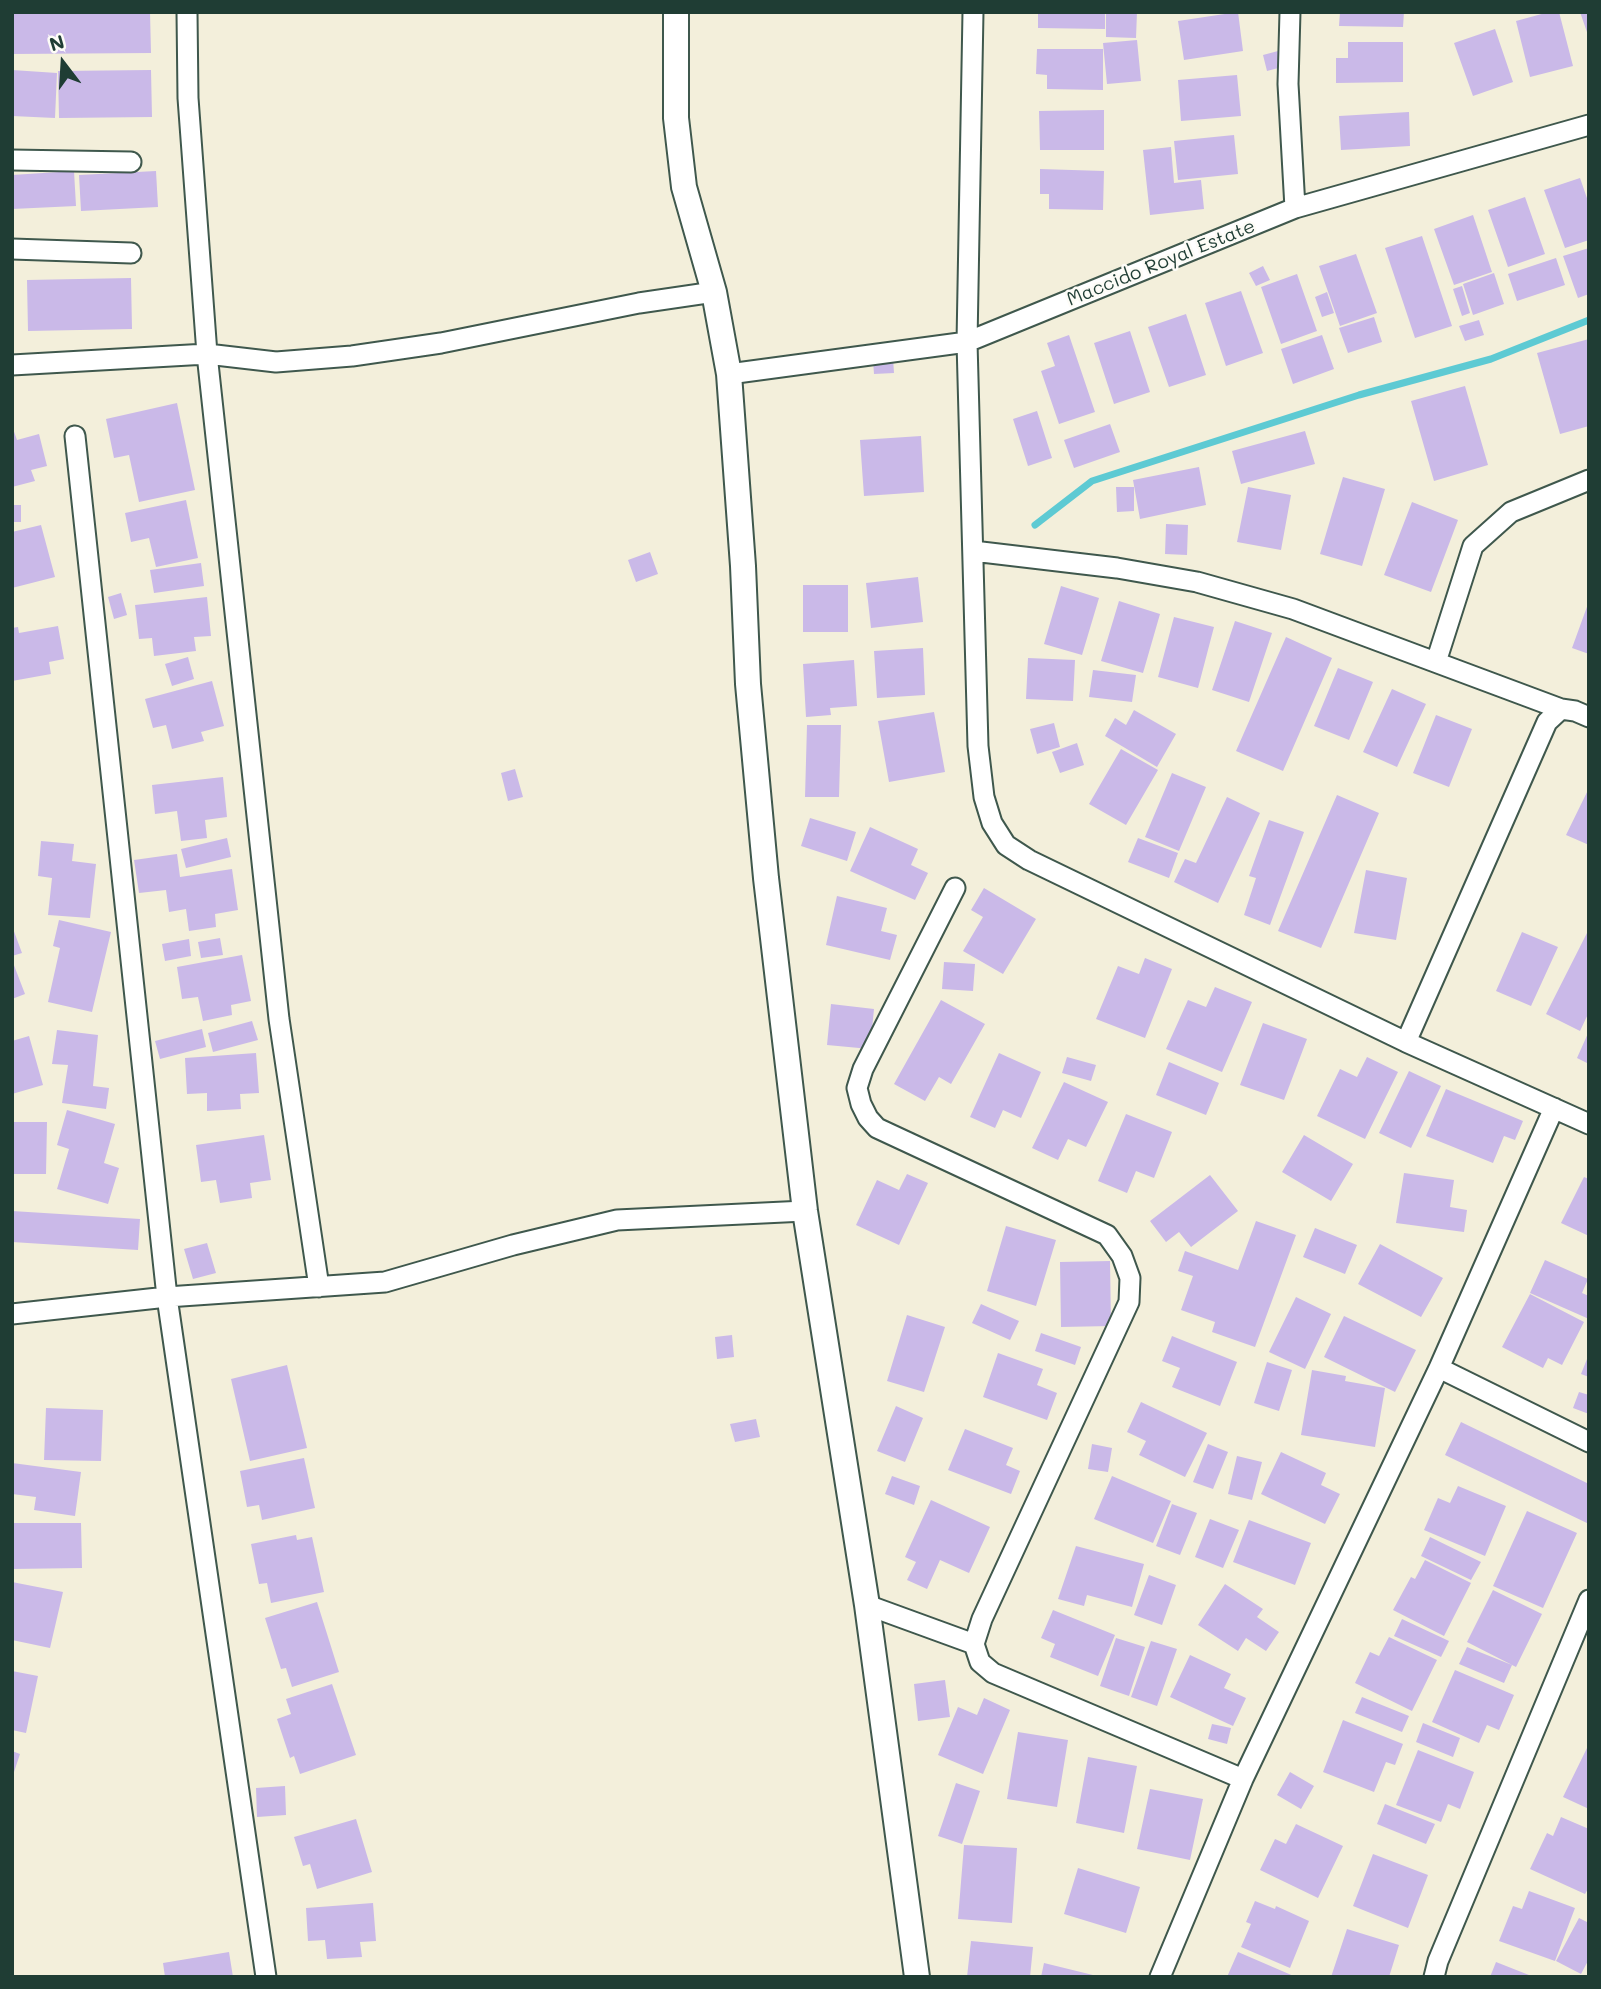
<!DOCTYPE html>
<style>
body{margin:0}
#map{position:relative;width:1601px;height:1989px;overflow:hidden;background:#f3efdb;font-family:Mali,sans-serif}
canvas{display:block}
.frame{position:absolute;inset:0;border:14px solid #1f3d34;pointer-events:none}
.north{position:absolute;left:28px;top:28px;width:70px;height:70px;-webkit-text-stroke:5px #fdfcf7;paint-order:stroke;rotate:343deg;font-size:19px;font-weight:700;line-height:28px;text-align:center;color:#1f3d34}
.north::after{content:'';display:block;margin:auto;width:24px;height:32px;background:#1f3d34;clip-path:polygon(50% 0,100% 100%,50% 72%,0 100%)}
</style>
<div id="map">
<canvas width="1601" height="1989"></canvas>
<div class="frame"></div>
<div class="north">N</div>
</div>
<script>
const c = document.querySelector('canvas').getContext('2d');
c.lineJoin = 'round';
const shape = rows => new Path2D(rows.map(r => 'M' + r).join(''));
function trace(path, color, width, dash) { c.strokeStyle = color; c.lineWidth = width; c.lineCap = dash ? 'butt' : 'round'; c.setLineDash(dash || []); c.stroke(path); }
function fillPath(path, color) { c.fillStyle = color; c.fill(path, 'evenodd'); }
function write(font, color, halo, rows, align = 'center') {
  c.font = font + ' Mali,sans-serif'; c.lineWidth = 5; c.setLineDash([]); c.textBaseline = 'middle'; c.strokeStyle = halo; c.fillStyle = color; for (const [text, x, y, turn = 0] of rows) {
    c.save(); c.translate(x, y); c.rotate((+turn || 0) * Math.PI / 180); c.textAlign = isNaN(turn) ? turn : align; if (halo) c.strokeText(text, 0, 0); c.fillText(text, 0, 0); c.restore();
  }
}
trace(shape([
 [1035,525,1092,481,1359,395,1491,359,1589,320]
]), '#5dcad3', 7);
fillPath(shape([
 [12,12,150,12,151,53,12,54],
 [1038,12,1105,12,1105,29,1038,28],
 [1106,12,1137,12,1136,38,1106,37],
 [1238,12,1243,51,1184,60,1178,21],
 [1340,12,1404,12,1403,27,1339,26],
 [1549,12,1559,12,1573,66,1530,77,1516,21],
 [1580,12,1589,12,1589,35,1588,35],
 [1495,29,1513,82,1473,96,1454,43],
 [1137,40,1141,81,1107,84,1103,43],
 [1348,42,1403,42,1403,82,1336,83,1336,58,1348,58],
 [1037,49,1103,49,1103,90,1047,89,1047,75,1036,74],
 [1278,51,1282,67,1267,71,1263,55],
 [12,70,57,73,55,118,12,116],
 [151,70,152,117,59,118,58,71],
 [1237,75,1241,116,1181,121,1178,80],
 [1104,110,1104,150,1040,150,1039,111],
 [1409,112,1410,146,1341,150,1339,116],
 [1234,135,1238,174,1178,180,1174,141],
 [1171,147,1174,183,1201,180,1204,209,1150,215,1143,150],
 [1040,169,1104,171,1103,210,1049,209,1049,194,1040,194],
 [74,171,76,206,12,209,12,175],
 [156,171,158,207,81,211,79,175],
 [1580,178,1589,204,1589,240,1565,248,1544,190],
 [1525,197,1545,254,1508,267,1488,210],
 [1473,215,1492,272,1454,285,1434,229],
 [1422,236,1452,326,1415,338,1385,248],
 [1589,248,1589,294,1578,298,1563,256],
 [1356,254,1377,313,1340,326,1319,266],
 [1556,258,1565,285,1517,301,1508,274],
 [1263,266,1270,280,1256,286,1249,273],
 [1494,273,1504,304,1473,315,1463,284],
 [1297,274,1317,331,1281,344,1261,287],
 [131,278,132,329,28,331,27,280],
 [1462,286,1470,313,1462,316,1453,289],
 [1241,291,1263,353,1226,366,1205,303],
 [1327,292,1334,313,1322,317,1315,297],
 [1186,314,1206,375,1169,387,1148,327],
 [1374,317,1382,342,1348,353,1339,328],
 [1479,320,1484,335,1465,341,1459,326],
 [1130,331,1150,392,1114,404,1094,343],
 [1069,335,1095,412,1059,424,1041,371,1055,366,1047,343],
 [1322,335,1334,369,1293,384,1281,349],
 [1589,339,1589,426,1560,434,1537,353],
 [893,358,894,373,874,374,873,360],
 [1465,386,1488,465,1434,481,1411,401],
 [177,403,195,490,139,502,129,455,114,458,106,419],
 [1037,411,1052,458,1028,466,1013,419],
 [1110,424,1120,452,1074,468,1064,440],
 [12,426,17,440,39,434,47,466,31,470,35,481,12,487],
 [1305,431,1315,464,1241,484,1232,451],
 [921,436,924,492,864,496,860,440],
 [1199,467,1206,505,1140,519,1133,480],
 [1343,477,1385,489,1362,566,1320,554],
 [1116,487,1134,487,1134,511,1117,512],
 [1248,487,1291,495,1281,550,1237,542],
 [186,500,198,558,156,567,149,538,131,542,125,513],
 [1412,502,1458,520,1431,592,1384,575],
 [12,505,21,505,21,522,12,522],
 [1166,524,1188,525,1187,555,1165,554],
 [41,525,55,577,12,588,12,532],
 [650,552,658,574,636,582,628,560],
 [201,563,204,586,154,593,150,570],
 [918,577,923,622,871,628,866,583],
 [803,585,848,585,848,632,803,632],
 [1061,586,1099,598,1082,655,1044,644],
 [121,593,127,615,114,619,108,597],
 [207,597,211,636,194,637,196,651,154,656,152,638,139,639,135,605],
 [1119,601,1160,614,1143,673,1101,661],
 [1588,604,1589,604,1589,654,1572,648],
 [1174,617,1214,627,1198,688,1158,677],
 [1235,621,1272,633,1249,702,1212,690],
 [58,626,64,659,49,662,51,674,12,681,12,628,18,627,19,633],
 [1286,637,1332,658,1283,771,1236,751],
 [923,648,925,695,877,698,874,651],
 [188,657,194,679,172,686,165,664],
 [1028,658,1075,660,1073,701,1026,699],
 [854,660,857,706,830,708,831,715,806,717,803,664],
 [1338,668,1373,682,1349,740,1314,726],
 [1093,670,1136,675,1132,702,1089,697],
 [212,681,224,726,201,732,204,741,172,749,166,725,153,728,145,699],
 [1392,689,1426,704,1397,767,1363,752],
 [1134,710,1176,734,1157,767,1105,736,1115,718,1126,725],
 [934,712,945,772,889,782,878,721],
 [1436,715,1472,729,1449,787,1413,773],
 [1054,723,1060,747,1037,754,1030,729],
 [807,725,841,725,839,797,805,797],
 [1077,743,1084,765,1060,773,1052,752],
 [1121,749,1158,770,1126,825,1089,804],
 [515,769,523,797,508,801,501,773],
 [1172,773,1206,787,1179,851,1145,837],
 [223,777,227,817,205,820,207,838,181,841,177,811,155,814,152,785],
 [1589,788,1589,845,1566,835],
 [1337,795,1379,813,1321,948,1278,931],
 [1227,797,1260,813,1218,903,1174,882,1185,859,1196,863],
 [810,818,856,832,847,861,801,846],
 [1269,820,1304,832,1270,925,1244,915,1256,878,1249,876],
 [870,827,918,849,911,865,928,873,915,900,850,871],
 [227,838,231,857,186,868,181,849],
 [1138,838,1178,853,1169,878,1128,862],
 [41,841,74,844,72,861,96,864,90,918,48,915,52,878,38,876],
 [177,854,180,877,232,869,238,910,215,914,216,927,189,931,186,909,169,912,166,890,139,893,134,860],
 [1366,870,1407,878,1396,940,1354,933],
 [984,888,1036,919,1003,974,963,951,983,917,971,910],
 [837,896,887,908,881,931,897,935,890,960,826,945],
 [59,920,111,932,92,1012,48,1002,60,948,53,946],
 [12,926,22,953,12,956],
 [1589,929,1589,1012,1580,1031,1546,1014],
 [1522,932,1558,947,1531,1006,1496,991],
 [220,938,223,955,201,958,198,942],
 [189,939,191,956,165,961,162,944],
 [242,955,251,1001,231,1005,232,1015,203,1021,198,997,182,999,177,967],
 [1145,958,1172,969,1145,1038,1096,1019,1118,966,1139,974],
 [12,960,25,994,12,999],
 [944,962,975,964,973,991,942,989],
 [1215,987,1252,1002,1222,1072,1166,1049,1188,1000,1206,1007],
 [941,1000,985,1024,951,1084,939,1077,925,1101,894,1084],
 [831,1004,874,1009,870,1049,827,1045],
 [252,1021,258,1040,213,1052,208,1033],
 [1263,1023,1307,1039,1284,1100,1240,1085],
 [202,1029,206,1047,160,1059,155,1041],
 [57,1030,98,1035,93,1086,109,1088,106,1109,62,1103,68,1065,52,1064],
 [1589,1031,1589,1064,1577,1058],
 [29,1036,43,1085,12,1094,12,1041],
 [256,1053,259,1093,240,1094,241,1109,207,1111,207,1093,187,1094,185,1058],
 [999,1053,1041,1072,1021,1118,1003,1110,995,1128,970,1117],
 [1067,1057,1096,1065,1091,1081,1062,1073],
 [1367,1057,1398,1072,1365,1139,1317,1116,1340,1069,1357,1077],
 [1169,1062,1219,1083,1206,1115,1156,1095],
 [1409,1071,1441,1086,1411,1148,1379,1133],
 [1064,1082,1108,1102,1086,1147,1068,1139,1058,1160,1032,1148],
 [1446,1089,1523,1121,1515,1140,1504,1136,1493,1163,1426,1136],
 [67,1110,115,1124,104,1163,119,1168,108,1204,57,1189,69,1149,57,1145],
 [1126,1114,1172,1132,1154,1178,1136,1171,1127,1193,1098,1181],
 [12,1122,47,1122,46,1174,12,1174],
 [264,1135,271,1180,250,1183,252,1198,220,1203,216,1180,201,1182,196,1145],
 [1304,1135,1353,1164,1331,1201,1282,1172],
 [1404,1173,1454,1180,1450,1207,1467,1210,1464,1232,1396,1223],
 [907,1174,928,1183,899,1245,856,1225,877,1180,899,1190],
 [1210,1175,1238,1211,1191,1247,1179,1232,1166,1242,1150,1221],
 [1584,1177,1589,1179,1589,1236,1561,1223],
 [12,1211,140,1219,138,1250,12,1242],
 [1256,1221,1296,1235,1255,1347,1212,1332,1215,1322,1181,1310,1193,1276,1178,1271,1185,1251,1238,1270],
 [1006,1226,1056,1240,1036,1306,987,1291],
 [1315,1228,1357,1245,1345,1274,1303,1257],
 [207,1243,216,1273,193,1279,184,1249],
 [1380,1244,1443,1278,1421,1317,1358,1284],
 [1545,1260,1588,1279,1582,1293,1589,1296,1589,1319,1530,1293],
 [1110,1261,1111,1326,1061,1327,1060,1262],
 [1530,1294,1584,1322,1562,1365,1548,1358,1543,1368,1502,1347],
 [1296,1297,1331,1314,1305,1369,1269,1352],
 [981,1304,1019,1321,1010,1340,972,1323],
 [907,1315,945,1327,924,1392,887,1381],
 [1344,1316,1416,1350,1395,1392,1324,1357],
 [1041,1333,1081,1347,1075,1365,1035,1351],
 [732,1335,734,1357,717,1359,715,1337],
 [1172,1336,1237,1362,1220,1406,1172,1387,1180,1368,1162,1361],
 [998,1353,1043,1369,1037,1385,1057,1393,1047,1420,983,1397],
 [1589,1354,1589,1377,1581,1374],
 [1267,1362,1292,1370,1279,1411,1254,1403],
 [287,1365,307,1448,250,1461,231,1379],
 [1312,1370,1346,1376,1345,1381,1385,1388,1375,1447,1301,1435],
 [1579,1392,1589,1395,1589,1414,1573,1408],
 [1141,1402,1207,1433,1185,1477,1139,1455,1146,1441,1127,1432],
 [896,1406,923,1418,905,1462,877,1451],
 [46,1408,103,1410,101,1461,44,1460],
 [756,1419,760,1437,735,1442,730,1424],
 [1461,1422,1589,1484,1589,1524,1445,1455],
 [965,1429,1013,1448,1006,1465,1020,1471,1011,1494,948,1470],
 [1092,1444,1112,1448,1108,1472,1088,1469],
 [1208,1444,1228,1452,1213,1489,1193,1482],
 [1281,1452,1326,1473,1321,1485,1340,1494,1325,1524,1261,1494],
 [1237,1456,1262,1462,1252,1500,1228,1494],
 [304,1458,315,1508,262,1520,259,1505,247,1507,240,1471],
 [12,1463,81,1472,75,1516,34,1510,36,1497,12,1494],
 [892,1476,920,1486,914,1505,885,1494],
 [1112,1476,1171,1501,1153,1543,1094,1519],
 [1458,1486,1506,1506,1485,1556,1424,1530,1438,1498,1450,1503],
 [931,1500,990,1527,969,1573,940,1560,927,1589,907,1580,916,1562,905,1557],
 [1172,1504,1197,1513,1180,1555,1156,1546],
 [1527,1511,1577,1533,1543,1608,1493,1586],
 [1210,1519,1239,1530,1223,1568,1195,1557],
 [1249,1520,1311,1543,1295,1585,1233,1562],
 [12,1523,81,1523,82,1568,12,1569],
 [296,1535,297,1540,312,1537,324,1592,271,1603,267,1583,259,1584,251,1544],
 [1430,1537,1481,1562,1471,1580,1421,1556],
 [1076,1546,1144,1564,1132,1607,1087,1595,1084,1606,1058,1599],
 [1425,1560,1471,1583,1444,1636,1393,1610,1411,1577,1415,1579],
 [1149,1575,1176,1585,1162,1625,1134,1615],
 [12,1582,63,1592,50,1648,12,1640],
 [1225,1584,1263,1609,1257,1617,1279,1632,1266,1651,1246,1638,1238,1651,1198,1625],
 [1493,1590,1542,1614,1516,1667,1467,1642],
 [317,1602,339,1672,292,1687,286,1668,281,1669,265,1618],
 [1053,1610,1115,1635,1098,1676,1050,1657,1055,1644,1041,1638],
 [1402,1619,1449,1641,1441,1657,1394,1636],
 [1389,1637,1437,1660,1412,1711,1355,1683,1370,1652,1379,1656],
 [1116,1638,1145,1647,1129,1696,1100,1686],
 [1151,1641,1177,1649,1157,1706,1131,1697],
 [1467,1647,1512,1665,1504,1683,1459,1664],
 [1190,1655,1231,1674,1224,1688,1246,1698,1233,1726,1170,1697],
 [1455,1670,1514,1695,1499,1730,1487,1725,1479,1743,1432,1722],
 [12,1671,38,1676,26,1733,12,1730],
 [945,1680,950,1717,918,1721,914,1684],
 [332,1684,356,1755,300,1774,294,1756,290,1758,277,1719,291,1714,286,1699],
 [1362,1697,1409,1716,1402,1732,1355,1713],
 [984,1698,1010,1710,983,1774,938,1755,958,1707,977,1715],
 [1343,1720,1403,1744,1395,1765,1386,1762,1374,1792,1323,1772],
 [1423,1723,1460,1738,1453,1757,1416,1742],
 [1212,1724,1231,1728,1227,1744,1208,1739],
 [1018,1732,1068,1740,1057,1807,1007,1799],
 [1587,1748,1589,1749,1589,1809,1563,1797],
 [1418,1750,1474,1772,1460,1809,1448,1804,1441,1822,1396,1805],
 [12,1751,20,1754,13,1775,12,1775],
 [1088,1757,1137,1766,1124,1833,1076,1823],
 [1290,1772,1314,1786,1301,1809,1277,1795],
 [956,1783,980,1791,962,1844,938,1836],
 [285,1786,286,1815,257,1817,256,1788],
 [1150,1789,1203,1799,1190,1860,1137,1849],
 [1385,1804,1435,1824,1426,1844,1377,1824],
 [1561,1817,1589,1829,1589,1887,1585,1894,1530,1869,1547,1833,1553,1836],
 [356,1819,372,1872,317,1889,310,1864,303,1866,294,1837],
 [1296,1824,1343,1846,1318,1898,1260,1870,1275,1839,1286,1844],
 [964,1845,1017,1848,1012,1923,958,1919],
 [1373,1854,1428,1875,1408,1928,1353,1906],
 [1078,1868,1140,1887,1126,1933,1064,1914],
 [1529,1891,1575,1908,1555,1961,1499,1941,1513,1906,1522,1909],
 [1255,1901,1275,1909,1276,1906,1309,1921,1290,1968,1241,1947,1251,1924,1246,1922],
 [373,1903,376,1941,360,1942,362,1957,327,1959,325,1940,308,1941,306,1908],
 [1579,1918,1589,1923,1589,1959,1581,1974,1556,1961],
 [1347,1929,1399,1945,1389,1977,1331,1977],
 [971,1941,1033,1947,1030,1977,967,1977],
 [229,1952,233,1977,165,1977,163,1963],
 [1238,1952,1296,1977,1227,1977],
 [1496,1962,1534,1977,1490,1977],
 [1044,1963,1097,1976,1097,1977,1041,1977]
]), '#cab9e8');
const minor = shape([
 [187,12,188,98,207,354,279,1019,319,1287],
 [973,12,967,342,978,746,984,797,992,823,1006,845,1029,860,1406,1042,1589,1124],
 [1290,12,1288,84,1295,208],
 [12,160,131,162],
 [12,249,131,253],
 [12,365,207,354,276,362,352,356,441,343,639,303,714,292],
 [729,374,967,342,1295,208,1589,125],
 [75,436,167,1297,266,1977],
 [973,551,1117,568,1197,582,1293,609,1561,709],
 [1436,662,1473,546,1511,512,1589,480],
 [955,888,863,1069,857,1088,861,1104,868,1118,877,1128,1107,1235,1122,1256,1130,1278,1129,1302,982,1619,974,1644,980,1662,993,1673,1243,1779],
 [1406,1042,1547,722,1561,709,1575,711,1589,717],
 [12,1314,167,1297,385,1282,513,1245,617,1220,805,1211],
 [1439,1368,1589,1442],
 [867,1605,974,1644],
 [1160,1977,1243,1779,1439,1368,1554,1108],
 [1434,1977,1438,1961,1589,1600]
]);
const tertiary = shape([
 [676,12,676,118,684,187,714,292,729,374,743,566,748,684,766,878,805,1211,867,1605,917,1977]
]);
trace(minor, '#3f584d', 23);
trace(tertiary, '#3f584d', 28);
trace(minor, '#fff', 19);
trace(tertiary, '#fff', 24);
write('19px', '#1f3d34', '#fdfcf7', [
 ["Maccido Royal Estate",1161,263,-22]
]);
</script>
